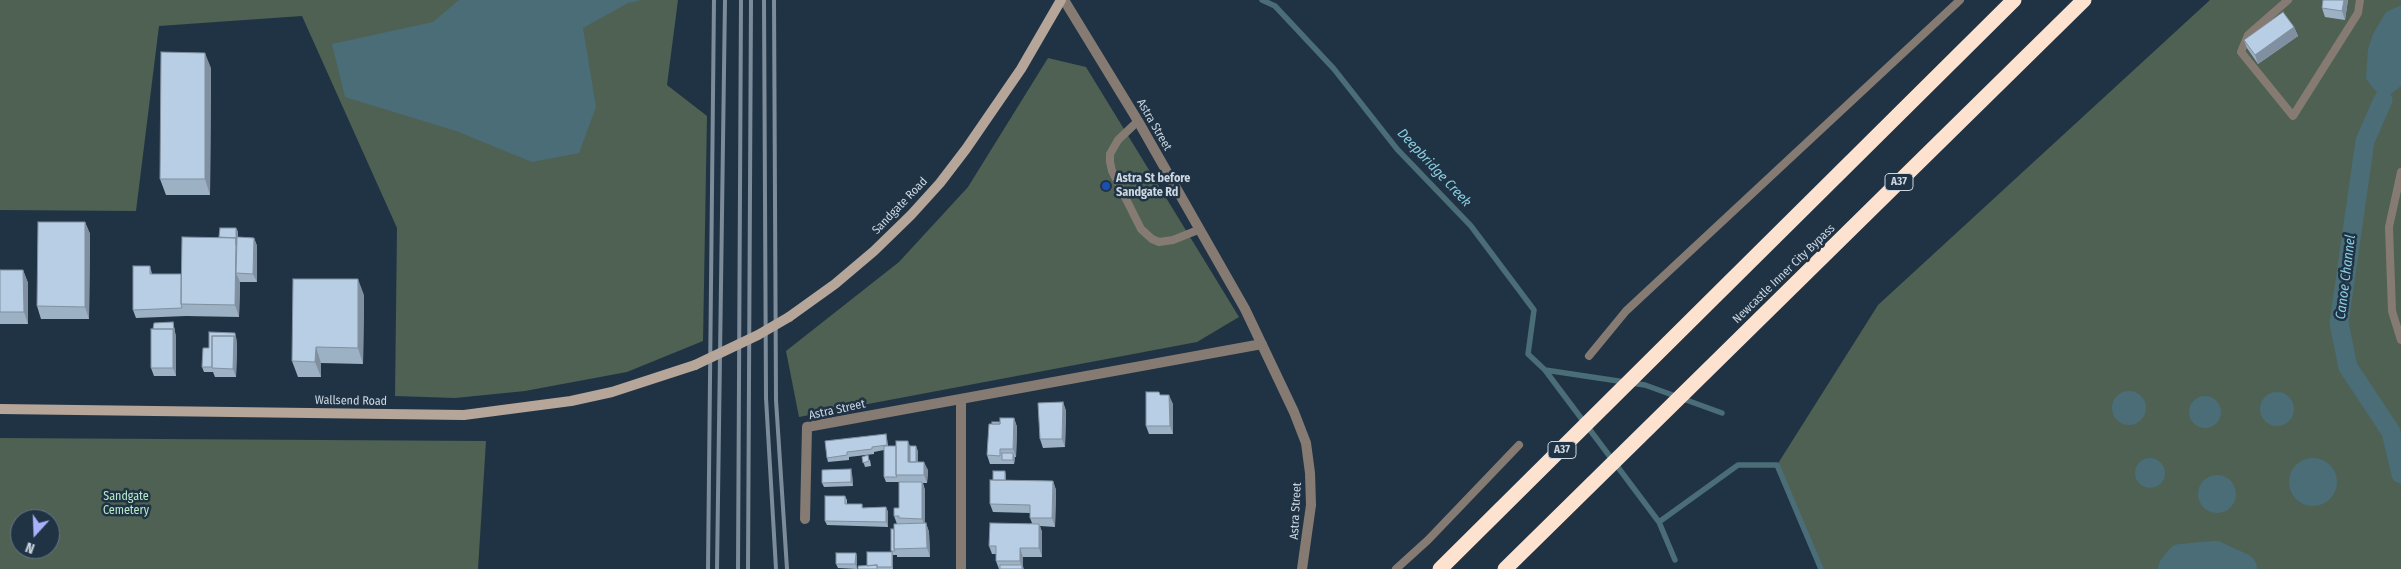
<!DOCTYPE html>
<style>
body{margin:0}
#map{position:relative;width:2401px;height:569px;overflow:hidden;background:#203344;font-family:"Fira Sans Condensed",sans-serif}
canvas{display:block}
.north{position:absolute;left:10px;top:509px;width:50px;height:50px;box-sizing:border-box;background:#203344;border:1px solid #657583;border-radius:50%;rotate:200deg;font-size:14px;font-weight:700;line-height:20px;text-align:center;color:#ccd7e2}
.north::after{content:'';display:block;margin:auto;width:18px;height:22px;background:#a7b1fc;clip-path:polygon(50% 0,100% 100%,50% 72%,0 100%)}
</style>
<div id="map">
<canvas width="2401" height="569"></canvas>
<div class="north">N</div>
</div>
<script>
const c = document.querySelector('canvas').getContext('2d');
c.lineJoin = 'round';
function fillPath(path, color) { c.fillStyle = color; c.fill(path, 'evenodd'); }
const shape = rows => new Path2D(rows.map(r => 'M' + r).join(''));
function trace(path, color, width, dash) { c.strokeStyle = color; c.lineWidth = width; c.lineCap = dash ? 'butt' : 'round'; c.setLineDash(dash || []); c.stroke(path); }
function write(font, color, halo, rows, align = 'center') {
  c.font = font + ' "Fira Sans Condensed",sans-serif'; c.lineWidth = 5; c.setLineDash([]); c.textBaseline = 'middle'; c.strokeStyle = halo; c.fillStyle = color; for (const [text, x, y, turn = 0] of rows) {
    c.save(); c.translate(x, y); c.rotate((+turn || 0) * Math.PI / 180); c.textAlign = isNaN(turn) ? turn : align; if (halo) c.strokeText(text, 0, 0); c.fillText(text, 0, 0); c.restore();
  }
}
fillPath(shape([
 [0,0,678,0,667,85,707,116,703,341,627,372,525,391,455,398,395,396,397,228,302,16,159,26,136,211,0,210],
 [2210,0,2401,0,2401,569,1821,569,1777,465,1878,305],
 [1048,58,1086,67,1239,317,1197,342,799,417,786,351,899,262,968,187],
 [0,438,486,441,478,569,0,569],
 [20,519,50,519,50,549,20,549]
]), '#4e6153');
fillPath(shape([
 [459,0,642,0,628,3,583,28,596,107,579,153,532,162,456,131,345,97,332,44,433,22],
 [2399,6,2401,6,2401,86,2383,100,2366,79,2368,49,2373,34,2386,12],
 '2112 408a17 17 0 1 1 34 0a17 17 0 1 1-34 0Z',
 '2260 409a17 17 0 1 1 34 0a17 17 0 1 1-34 0Z',
 '2189 412a16 16 0 1 1 32 0a16 16 0 1 1-32 0Z',
 '2289 482a24 24 0 1 1 48 0a24 24 0 1 1-48 0Z',
 '2135 473a15 15 0 1 1 30 0a15 15 0 1 1-30 0Z',
 '2198 494a19 19 0 1 1 38 0a19 19 0 1 1-38 0Z'
]), '#4a6d78');
trace(shape([
 [1262,0,1275,6,1334,69,1397,149,1471,226,1534,310,1528,354,1545,370],
 [1722,413,1645,385,1545,370,1659,522,1738,465,1777,465,1821,569],
 [1659,522,1675,560]
]), '#4a6d78', 5.5);
trace(shape([
 [2383,100,2365,141,2339,323,2348,367,2391,432,2401,474]
]), '#4a6d78', 19);
trace(shape([
 [2174,569,2181,560,2215,557,2241,569]
]), '#4a6d78', 32);
trace(shape([
 [2288,0,2248,35,2241,52,2293,116,2358,13,2360,0],
 [1138,121,1118,140,1110,154,1110,162,1112,171,1141,229,1152,239,1159,242,1173,240,1198,230],
 [2401,172,2389,227,2392,311,2401,340],
 [1589,356,1626,311,1960,0],
 [1396,569,1428,540,1519,445]
]), '#867b73', 8);
trace(shape([
 [1064,0,1138,121,1245,309,1294,412,1306,443,1310,473,1311,505,1302,569],
 [805,519,807,427,1262,344],
 [961,569,961,399]
]), '#867b73', 10);
trace(shape([
 [789,317,835,284,874,251,911,215,940,183,966,149,1021,69,1061,0],
 [0,409,464,415,571,401,612,392,695,365]
]), '#b6a599', 10);
trace(shape([
 [1440,569,2014,0],
 [1505,569,2084,0]
]), '#fde3cf', 15);
trace(shape([
 [764,0,766,398,776,569],
 [774,0,776,400,787,569],
 [708,569,714,0],
 [717,569,725,0],
 [738,569,741,0],
 [748,569,751,0]
]), '#7d8c9a', 4);
trace(shape([
 [695,365,758,335,789,317]
]), '#b6a599', 10);
fillPath(shape([
 [2323,0,2348,0,2345,20,2325,17,2322,8],
 [2294,27,2298,36,2258,64,2247,48,2244,40],
 [211,68,210,195,166,195,160,179],
 [85,222,90,234,89,319,41,319,37,306],
 [236,228,238,232,238,237,254,238,257,246,257,282,240,282,239,317,186,316,136,318,133,310,150,266,152,274,181,274,219,237],
 [0,270,23,270,28,283,28,324,0,324],
 [364,295,363,364,321,363,321,377,298,377,292,361],
 [173,322,176,337,176,376,154,376,151,368,153,329],
 [236,337,237,345,236,377,215,377,213,372,204,372,202,367,209,348],
 [1161,395,1173,404,1173,434,1149,434,1146,426],
 [1063,402,1066,411,1065,447,1043,448,1040,439],
 [1014,418,1017,427,1016,457,1015,457,1014,464,990,464,987,455,1000,422],
 [886,434,887,438,888,446,910,446,918,451,918,462,928,470,927,483,923,483,925,490,925,523,926,523,929,532,930,557,897,557,897,555,893,555,893,569,858,569,867,566,892,552,894,529,897,524,894,516,899,508,899,482,886,482,884,477,884,450,874,452,874,454,849,457,849,460,828,462,827,458],
 [862,457,870,460,871,466,865,467],
 [852,474,853,486,824,487,822,483],
 [1006,475,1006,480,1053,481,1056,490,1055,527,1040,526,1042,532,1042,557,1023,557,1023,566,999,569,996,561,996,554,992,554,989,546,1032,523,1030,518,1030,513,993,512,990,504,993,480],
 [845,496,847,500,847,504,862,504,863,508,886,507,888,512,888,527,827,525,825,521],
 [856,553,857,558,857,569,838,568,836,564]
]), '#9db1c4');
fillPath(shape([
 [2344,0,2348,0,2345,20,2342,11],
 [2294,27,2298,36,2258,64,2255,55],
 [205,53,211,68,210,195,205,179],
 [85,222,90,234,89,319,85,307],
 [236,228,238,232,236,273,240,282,239,317,235,305],
 [254,238,257,246,257,282,253,274],
 [23,270,28,283,28,324,24,312],
 [358,279,364,295,363,364,358,348],
 [173,322,176,337,176,376,173,368],
 [235,333,236,337,237,345,236,377,233,369,234,336],
 [316,347,321,363,321,377,315,362],
 [1169,395,1173,404,1173,434,1170,426],
 [1063,402,1066,411,1065,447,1062,439],
 [1014,418,1017,427,1016,457,1013,449],
 [908,441,911,449,911,466,908,462],
 [916,446,918,451,918,470,916,466],
 [1013,453,1015,458,1014,464,1013,460],
 [924,462,928,470,927,483,924,475],
 [851,469,852,474,853,486,851,482],
 [1005,471,1006,475,1006,485,1005,481],
 [1053,481,1056,490,1055,527,1052,518],
 [922,482,925,490,925,527,922,519],
 [886,507,888,512,888,527,886,522],
 [926,523,929,532,930,557,927,548],
 [1039,524,1042,532,1042,557,1039,548],
 [1020,548,1023,557,1023,566,1024,569,1022,569,1020,561],
 [892,552,893,556,893,569,892,567],
 [856,553,857,558,857,569,855,564]
]), '#8090a0');
const building = shape([
 [2323,0,2344,0,2342,11,2322,8,2323,0],
 [2283,12,2294,27,2255,55,2244,40,2283,12],
 [161,52,205,53,205,179,160,179,161,52],
 [38,222,85,222,85,307,37,306,38,222],
 [220,228,236,228,236,245,236,238,219,237,220,228],
 [182,237,236,238,235,305,181,304,182,237],
 [237,237,254,238,253,274,236,273,237,237],
 [133,266,150,266,150,274,181,274,181,304,182,308,133,310,133,266],
 [0,270,23,270,24,312,0,312,0,270],
 [293,279,358,279,358,348,316,347,315,362,292,361,293,279],
 [173,322,174,330,173,329,153,329,154,323,173,322],
 [151,329,173,329,173,368,151,368,151,329],
 [209,332,235,333,235,338,234,336,212,336,212,367,202,367,203,348,209,348,209,332],
 [212,336,234,336,233,369,212,368,212,336],
 [1146,392,1159,392,1160,395,1169,395,1170,426,1146,426,1146,392],
 [1063,402,1062,439,1040,439,1038,403,1063,402],
 [1000,418,1014,418,1013,449,1000,449,1000,456,987,455,989,424,1000,424,1000,418],
 [992,422,1000,422,1000,424,992,424,992,422],
 [886,434,887,445,872,447,872,449,847,452,847,455,827,458,825,441,886,434],
 [896,441,908,441,908,462,924,462,924,475,896,475,896,441],
 [884,446,896,446,896,475,897,477,884,477,884,446],
 [910,446,916,446,916,462,910,462,910,446],
 [1002,453,1013,453,1013,460,1002,460,1002,453],
 [868,455,869,461,863,463,862,457,868,455],
 [851,469,851,482,822,483,822,470,851,469],
 [993,471,1005,471,1005,480,993,480,993,471],
 [990,480,1053,481,1052,518,1030,518,1030,505,990,504,990,480],
 [899,482,922,482,922,519,899,518,899,516,894,516,894,508,899,508,899,482],
 [825,496,845,496,845,504,862,504,862,508,886,507,886,522,825,521,825,496],
 [926,523,927,548,894,549,894,524,926,523],
 [990,523,1039,524,1039,548,1020,548,1020,561,996,561,996,546,989,546,990,523],
 [891,529,894,529,894,549,895,551,891,551,891,529],
 [867,552,892,552,892,567,877,567,877,565,867,566,867,552],
 [836,553,856,553,855,564,836,564,836,553],
 [877,565,877,569,858,569,858,566,877,565],
 [1000,565,1022,565,1022,569,1000,569,1000,565]
]);
fillPath(building, '#b7cee4');
trace(building, '#8090a0', 1);
for (const [x, y, r, color] of [
 [1106,186,5,"#1a4fb4"]
]) { const dot = new Path2D(); dot.arc(x, y, r, 0, 2 * Math.PI); c.fillStyle = color; c.fill(dot); trace(dot, '#203344', 2); }
for (const [x, y, w] of [
 [1899,182,28],
 [1562,450,28]
]) { const box = new Path2D(); box.roundRect(x - w / 2, y - 8.5, w, 17, 4); c.fillStyle = '#203344'; c.fill(box); trace(box, '#ccd7e2', 1); }
write('bold 11px', '#ccd7e2', null, [
 ["A37",1899,182],
 ["A37",1562,450]
]);
write('12px', '#ccd7e2', '#203344', [
 ["Astra Street",1154,125,60],
 ["Sandgate Road",900,206,-46],
 ["Newcastle Inner City Bypass",1784,274,-44],
 ["Wallsend Road",351,401,1],
 ["Astra Street",837,410,-12],
 ["Astra Street",1296,511,-87]
]);
write('bold 12px', '#ccd7e2', '#203344', [
 ["Astra St before",1116,179],
 ["Sandgate Rd",1116,193]
], 'left');
write('12px', '#b6eac5', '#203344', [
 ["Sandgate",126,497],
 ["Cemetery",126,511]
]);
write('italic 14px', '#89cde1', '#203344', [
 ["Deepbridge Creek",1434,168,47],
 ["Canoe Channel",2346,277,-83]
]);
</script>
